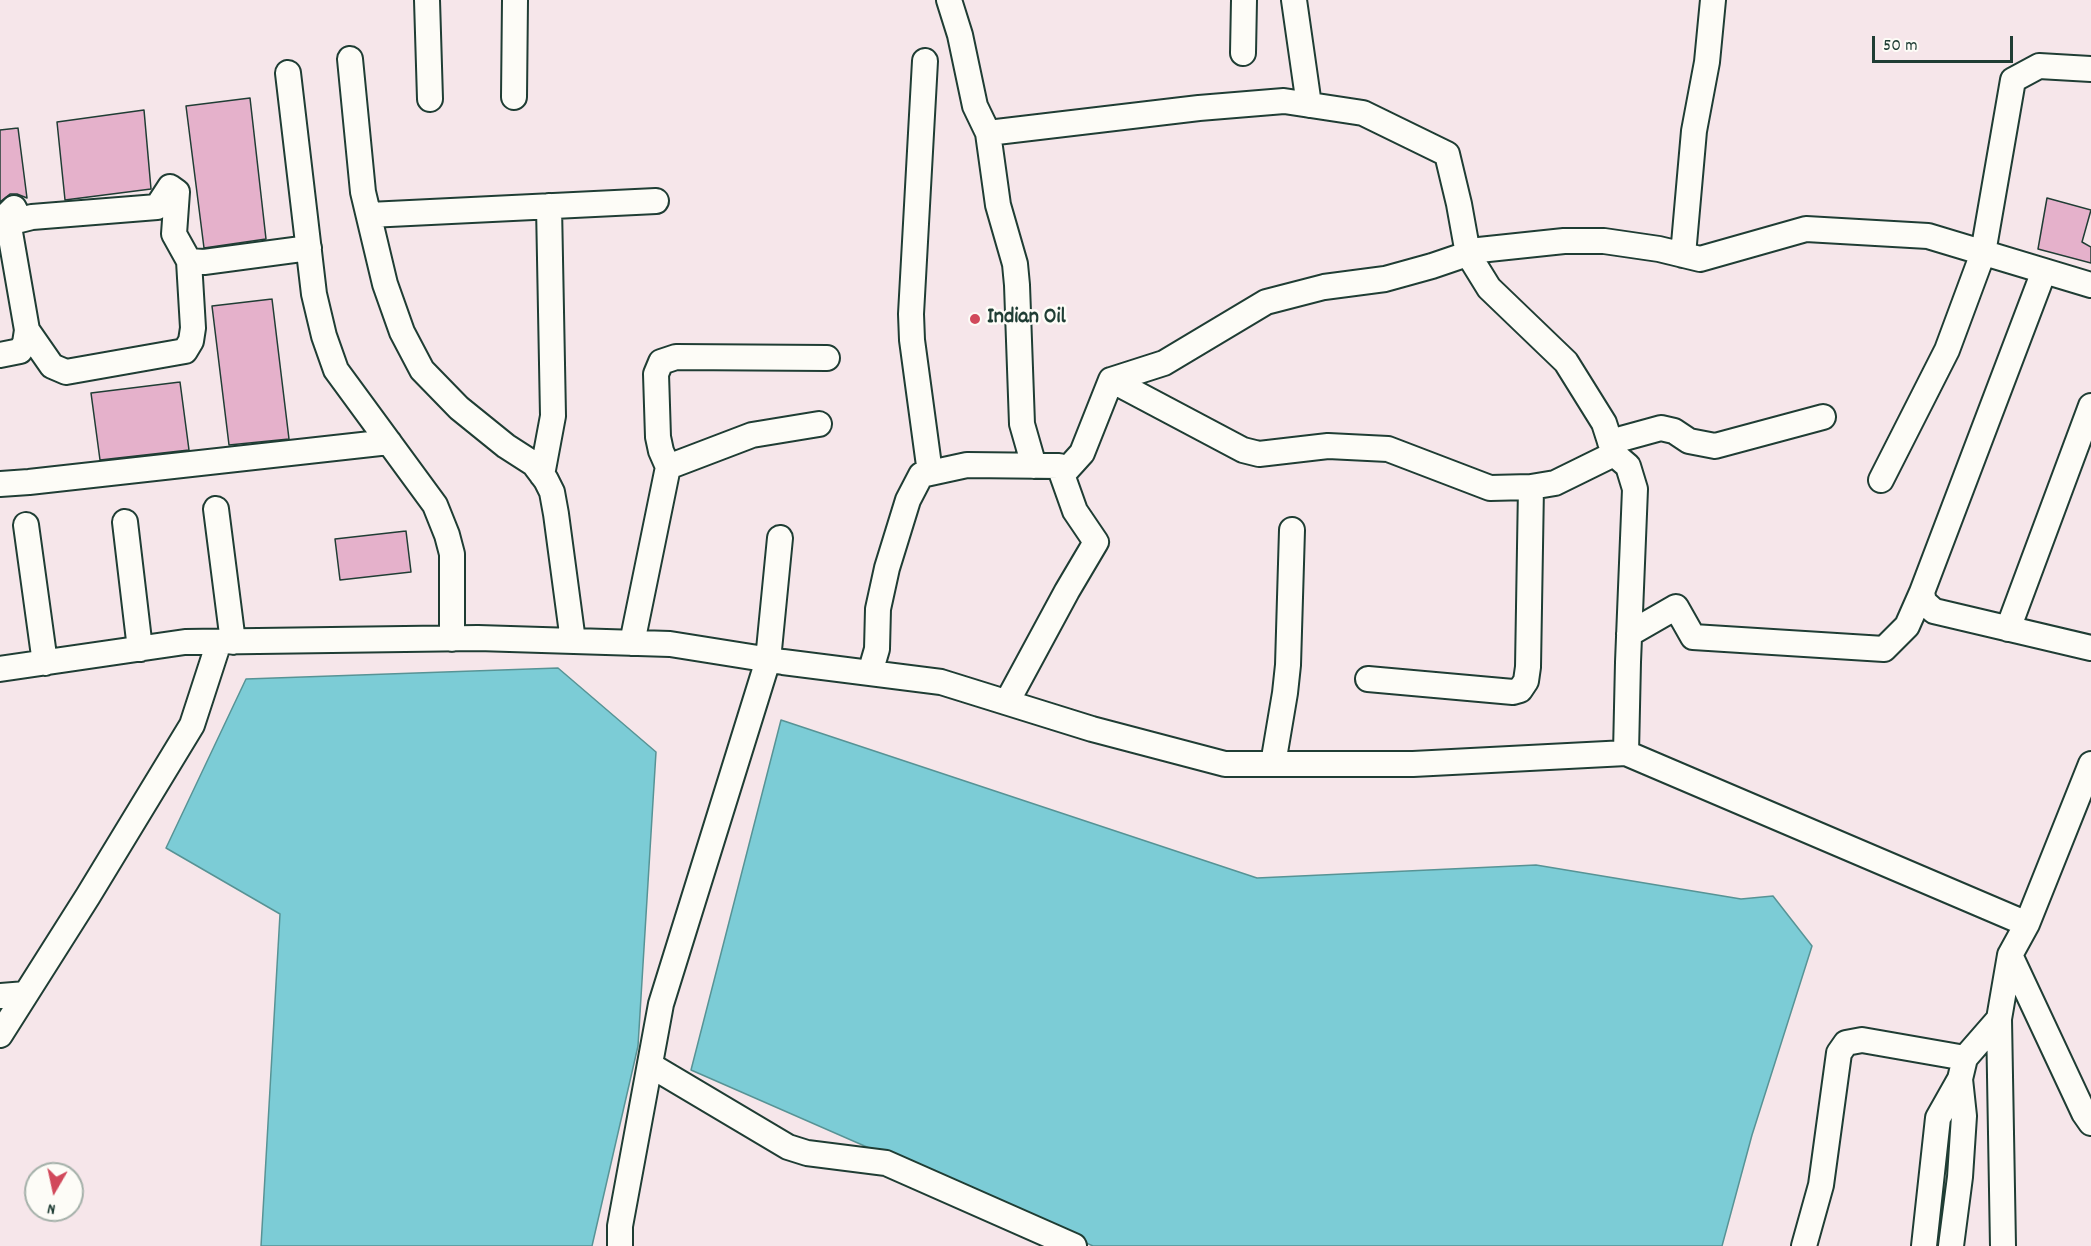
<!DOCTYPE html>
<style>
body{margin:0}
#map{position:relative;width:2091px;height:1246px;overflow:hidden;background:#f6e6ea;font-family:Dekko,sans-serif}
canvas{display:block}
.north{position:absolute;left:24px;top:1162px;width:60px;height:60px;box-sizing:border-box;background:#fdfcf7;border:2px solid #a4b0a9;border-radius:50%;rotate:189deg;font-size:16px;font-weight:700;line-height:24px;text-align:center;color:#1f3d34}
.north::after{content:'';display:block;margin:auto;width:21px;height:27px;background:#d1495b;clip-path:polygon(50% 0,100% 100%,50% 72%,0 100%)}
.scale{position:absolute;left:1872px;top:36px;width:141px;height:27px;box-sizing:border-box;border:3px solid #1f3d34;border-top:0;padding-left:8px;font-size:18px;line-height:21px;white-space:nowrap;color:#1f3d34;-webkit-text-stroke:4px #fdfcf7;paint-order:stroke}
</style>
<div id="map">
<canvas width="2091" height="1246"></canvas>
<div class="north">N</div>
<div class="scale">50 m</div>
</div>
<script>
const c = document.querySelector('canvas').getContext('2d');
c.lineJoin = 'round';
function fillPath(path, color) { c.fillStyle = color; c.fill(path, 'evenodd'); }
const shape = rows => new Path2D(rows.map(r => 'M' + r).join(''));
function trace(path, color, width, dash) { c.strokeStyle = color; c.lineWidth = width; c.lineCap = dash ? 'butt' : 'round'; c.setLineDash(dash || []); c.stroke(path); }
function write(font, color, halo, rows, align = 'center') {
  c.font = font + ' Dekko,sans-serif'; c.lineWidth = 5; c.setLineDash([]); c.textBaseline = 'middle'; c.strokeStyle = halo; c.fillStyle = color; for (const [text, x, y, turn = 0] of rows) {
    c.save(); c.translate(x, y); c.rotate((+turn || 0) * Math.PI / 180); c.textAlign = isNaN(turn) ? turn : align; if (halo) c.strokeText(text, 0, 0); c.fillText(text, 0, 0); c.restore();
  }
}
const water = shape([
 [558,668,656,752,638,1046,592,1246,261,1246,280,914,166,848,246,679,558,668],
 [781,720,1257,878,1536,865,1741,899,1773,896,1812,946,1752,1135,1722,1246,1093,1246,691,1070,781,720]
]);
fillPath(water, '#7cccd6');
trace(water, '#579395', 1.5);
const building = shape([
 [250,98,266,239,204,248,186,106,250,98],
 [144,110,151,189,65,200,57,122,144,110],
 [18,128,27,198,17,194,10,194,0,202,0,130,18,128],
 [2047,198,2091,210,2082,242,2091,247,2091,263,2038,249,2047,198],
 [272,299,289,439,229,445,212,306,272,299],
 [180,382,189,450,100,460,91,393,180,382],
 [406,531,411,572,340,580,335,539,406,531]
]);
fillPath(building, '#e5b1cb');
trace(building, '#1f3d34', 1.5);
const minor = shape([
 [427,0,430,99],
 [949,0,960,35,975,106,988,133,998,205,1015,264,1017,285,1022,424,1034,466],
 [1294,0,1309,105],
 [1243,53,1244,0],
 [350,59,363,192,385,284,402,332,422,370,459,408,506,446,534,464,546,480,552,492,556,514,573,641],
 [925,61,911,314,912,340,930,473],
 [288,73,314,294,324,336,336,370,435,505,447,535,452,554,452,639],
 [514,97,515,0],
 [988,133,1199,108,1284,101,1363,113,1447,154,1459,204,1468,254,1489,288,1566,362,1604,423,1614,454,1555,483,1531,487,1490,488,1388,449,1328,446,1259,454,1243,450,1111,380],
 [369,215,656,201],
 [1683,255,1694,131,1707,62,1713,0],
 [2044,271,1922,592,1924,602,1934,611,2091,648],
 [27,330,52,366,66,372,185,351,191,341,193,328,189,261],
 [0,355,20,351,25,343,27,330,7,215,14,208,20,220,32,217,157,207,170,187,177,192,174,234,189,261,204,262,309,248],
 [1610,442,1661,428,1674,431,1689,441,1715,446,1823,417],
 [1614,454,1628,466,1635,489,1628,662,1626,753],
 [668,467,661,451,658,437,656,374,661,362,676,357,827,358],
 [1063,474,1082,453,1111,380,1164,363,1266,302,1324,287,1385,279,1432,266,1479,250,1564,241,1604,241,1659,249,1700,259,1806,229,1928,236,2091,285],
 [542,475,553,416,549,206],
 [1881,480,1947,350,1983,253,2013,80,2039,66,2091,69],
 [0,484,29,482,389,442],
 [216,509,233,642],
 [125,522,140,649],
 [26,525,45,663],
 [2008,629,2091,406],
 [1629,634,1676,607,1693,637,1884,649,1907,626,1922,592],
 [632,643,668,467,752,435,819,424],
 [0,669,185,642,478,638,670,644,783,662,941,682,1092,729,1225,764,1413,764,1626,753,2027,924],
 [870,673,877,649,878,609,887,568,908,500,921,475,967,465,1059,466,1075,511,1096,542,1067,591,1007,702],
 [1368,679,1513,692,1520,690,1526,681,1528,667,1531,487],
 [1273,764,1285,693,1288,665,1292,530],
 [2010,955,2084,1113,2091,1123],
 [0,996,26,994],
 [1999,1019,2003,1246],
 [0,1035,88,896,192,725,219,642],
 [650,1065,788,1147,807,1153,886,1163,1074,1246],
 [620,1246,620,1226,661,1004,768,660,780,538],
 [1804,1246,1821,1185,1839,1053,1846,1043,1862,1040,1965,1058],
 [1924,1246,1938,1118,1960,1079,1965,1058,1999,1019,2010,955,2027,924,2091,764],
 [1951,1246,1960,1177,1964,1116,1960,1079]
]);
trace(minor, '#1f3d34', 28);
trace(minor, '#fdfcf7', 24);
for (const [x, y, r, color] of [
 [975,319,6,"#d1495b"]
]) { const dot = new Path2D(); dot.arc(x, y, r, 0, 2 * Math.PI); c.fillStyle = color; c.fill(dot); trace(dot, '#fdfcf7', 2); }
write('bold 22px', '#1f3d34', '#fdfcf7', [
 ["Indian Oil",987,319]
], 'left');
</script>
